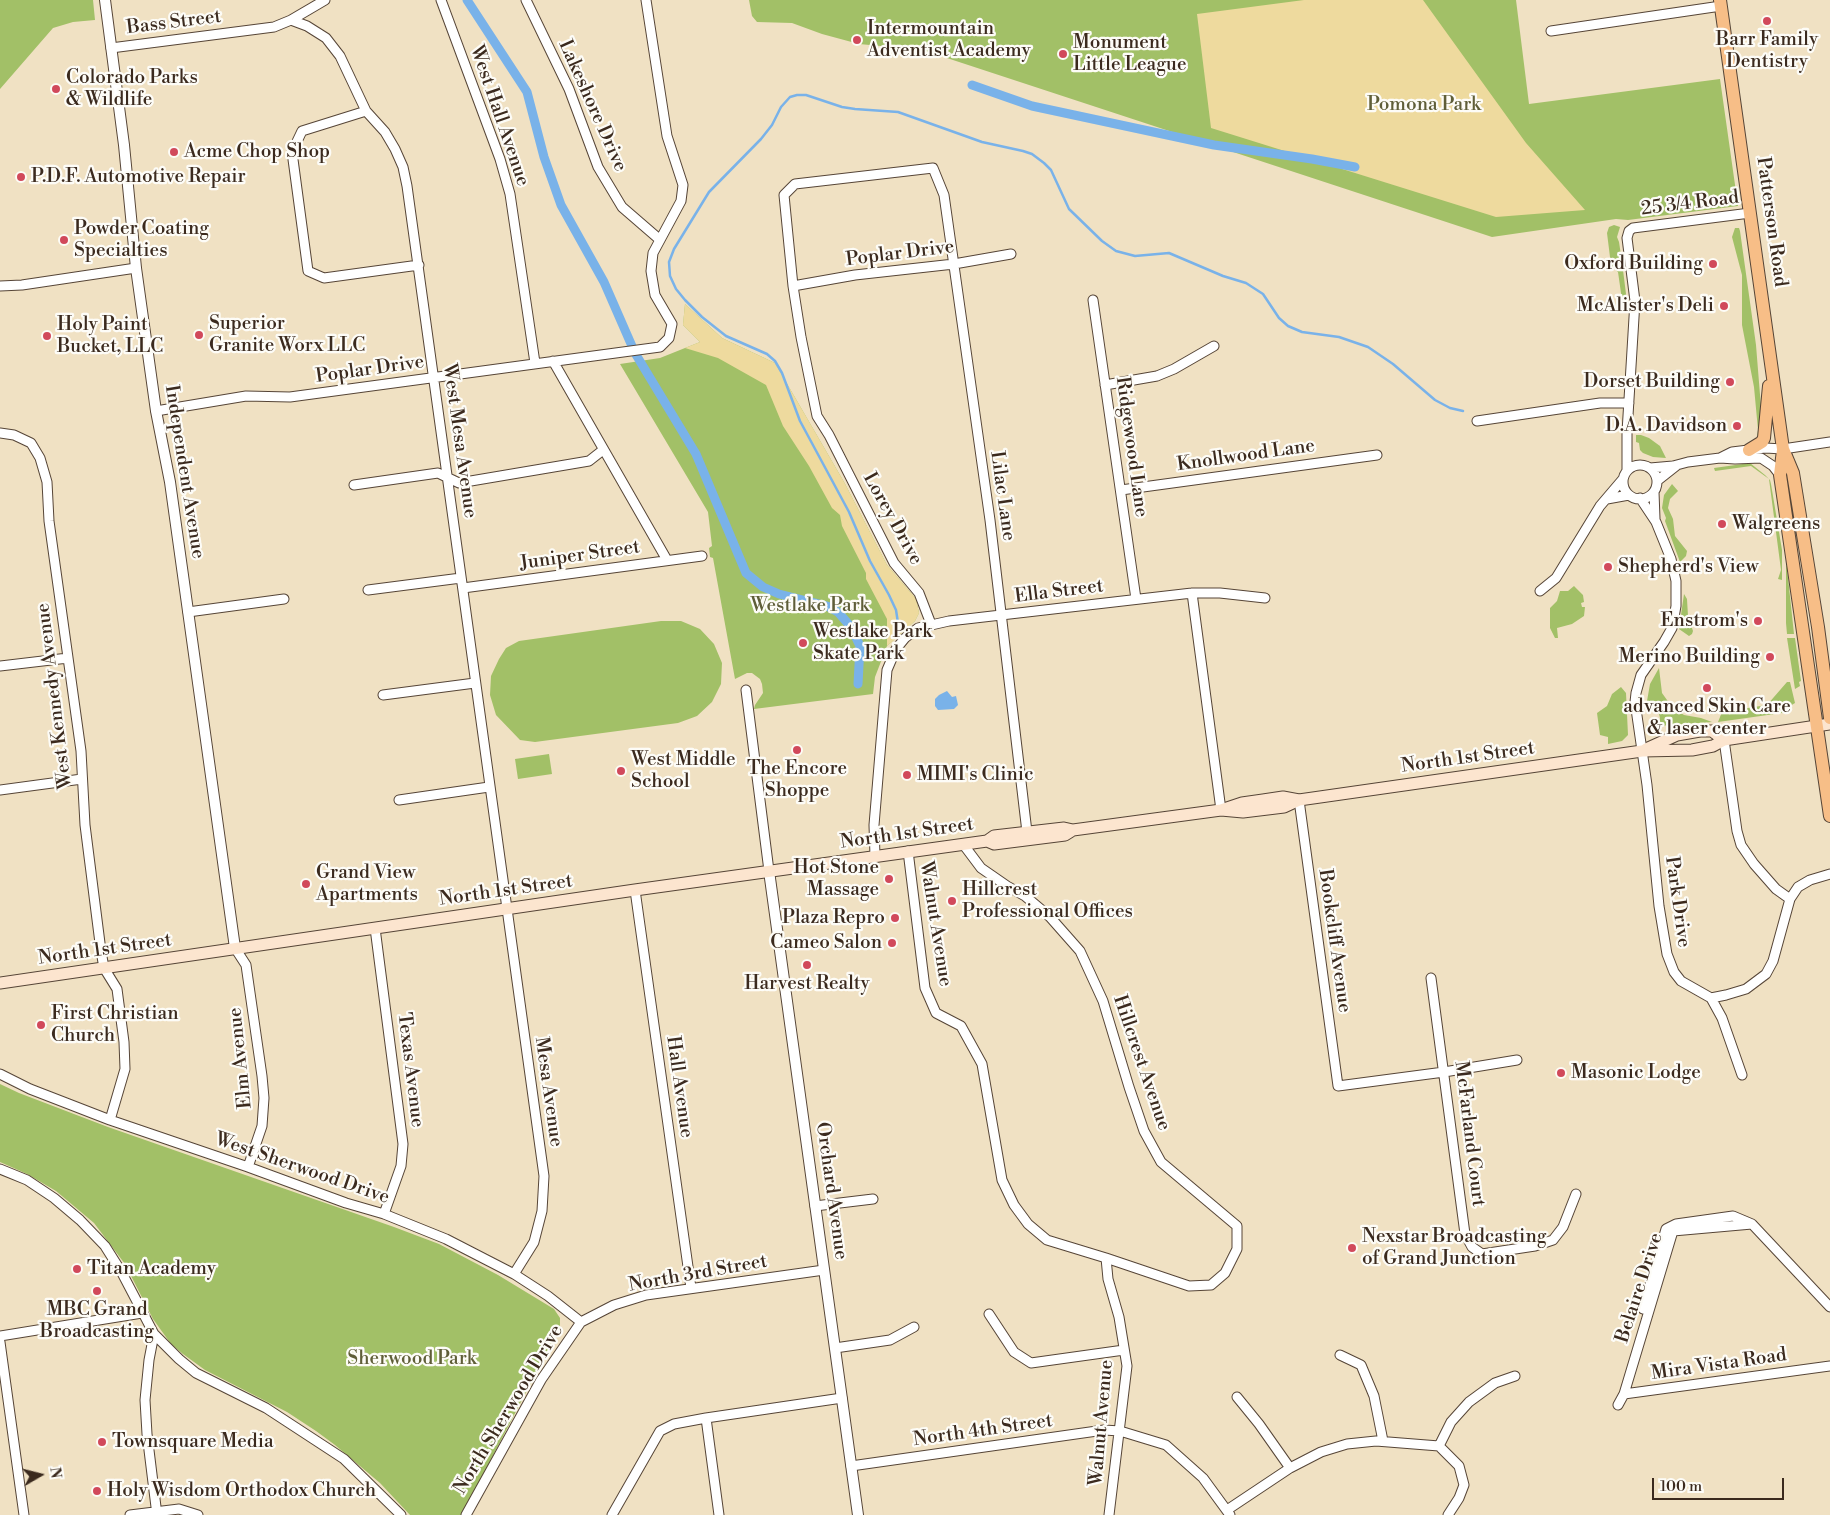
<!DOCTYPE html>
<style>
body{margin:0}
#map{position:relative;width:1830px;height:1515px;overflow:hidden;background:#f0e1c3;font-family:"Libre Bodoni",serif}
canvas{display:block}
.north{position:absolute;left:15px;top:1450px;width:50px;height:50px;-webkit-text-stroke:4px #fdfcf7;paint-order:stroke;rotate:82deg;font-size:14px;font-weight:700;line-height:20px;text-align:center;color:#3b2a1e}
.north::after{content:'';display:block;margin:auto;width:18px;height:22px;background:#3b2a1e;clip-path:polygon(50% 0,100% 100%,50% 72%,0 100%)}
.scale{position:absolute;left:1652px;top:1478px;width:132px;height:22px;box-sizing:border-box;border:2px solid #3b2a1e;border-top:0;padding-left:6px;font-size:15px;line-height:18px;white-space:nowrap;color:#3b2a1e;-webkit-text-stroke:4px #fdfcf7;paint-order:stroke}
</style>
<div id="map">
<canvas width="1830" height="1515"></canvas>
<div class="north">N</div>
<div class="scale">100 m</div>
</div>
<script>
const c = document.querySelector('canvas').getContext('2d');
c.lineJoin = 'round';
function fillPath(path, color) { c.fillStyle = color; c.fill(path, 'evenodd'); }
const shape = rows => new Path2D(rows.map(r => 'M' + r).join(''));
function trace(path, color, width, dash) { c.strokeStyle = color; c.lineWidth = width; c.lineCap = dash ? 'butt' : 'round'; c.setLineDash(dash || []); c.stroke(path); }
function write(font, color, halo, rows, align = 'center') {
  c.font = font + ' "Libre Bodoni",serif'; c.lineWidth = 4.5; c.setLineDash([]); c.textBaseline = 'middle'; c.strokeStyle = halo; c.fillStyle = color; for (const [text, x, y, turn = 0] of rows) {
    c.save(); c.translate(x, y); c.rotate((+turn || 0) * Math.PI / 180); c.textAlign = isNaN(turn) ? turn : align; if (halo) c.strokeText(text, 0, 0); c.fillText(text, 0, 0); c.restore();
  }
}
fillPath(shape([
 [0,0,93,0,95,20,73,22,53,28,0,89],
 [749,0,1516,0,1529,104,1720,79,1738,206,1628,220,1616,219,1492,237,956,61,923,50,922,46,902,48,859,44,822,34,792,23,757,22,752,16],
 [1614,225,1620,227,1617,237,1619,242,1622,262,1626,294,1626,309,1623,307,1618,272,1611,265,1607,233,1609,227],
 [1735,228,1739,228,1740,231,1756,345,1763,432,1757,439,1758,430,1754,387,1742,325,1742,275,1732,237],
 [685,304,722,338,775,363,844,482,887,565,916,599,919,613,915,621,887,646,875,677,873,694,754,709,755,705,763,693,762,684,760,679,752,673,747,673,735,679,713,558,710,557,709,548,712,546,708,512,620,364,660,358,700,342,683,325],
 [1636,435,1641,435,1649,438,1660,446,1666,458,1653,457,1643,453,1640,450,1639,443,1636,442],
 [1750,463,1765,475,1770,480,1771,484,1782,550,1782,580,1778,579,1781,570,1769,479,1751,466,1715,471,1714,468],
 [1672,484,1678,491,1670,499,1668,508,1673,519,1675,536,1687,551,1686,556,1680,562,1665,521,1666,518,1662,508,1664,495],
 [1786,559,1794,634,1787,634,1786,623],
 [1574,586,1583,595,1584,602,1581,603,1582,607,1585,607,1584,616,1572,624,1557,628,1558,638,1555,638,1550,628,1550,608,1557,601,1560,591,1568,591],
 [1684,594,1687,599,1688,616,1693,631,1692,634,1689,636,1679,629],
 [661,621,681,621,700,629,714,644,722,663,721,684,712,702,697,716,678,723,535,742,520,740,496,715,490,695,491,676,499,659,506,648,519,641],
 [1787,638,1795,638,1801,681,1799,682,1800,686,1795,689],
 [1659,668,1662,693,1672,707,1684,715,1701,718,1712,722,1658,726,1660,718,1659,714,1655,710,1648,710,1647,701,1650,684],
 [1787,682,1790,682,1795,703,1790,706,1789,712,1718,722,1722,712,1767,705],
 [1621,687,1626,693,1628,735,1622,741,1608,744,1608,737,1600,735,1597,713,1607,706,1612,694],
 [549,754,552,774,518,779,515,759],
 [0,1084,19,1093,108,1127,394,1227,439,1244,498,1275,554,1309,560,1318,560,1327,462,1515,410,1515,380,1483,335,1445,316,1431,287,1412,205,1370,183,1354,171,1344,153,1319,125,1264,94,1223,56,1191,27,1174,0,1162]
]), '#a2c067');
fillPath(shape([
 [1304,0,1423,0,1526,143,1585,210,1496,217,1211,128,1197,14],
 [685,304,722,338,775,363,844,482,887,565,916,599,919,613,915,621,887,646,887,619,866,579,866,573,842,526,840,515,832,508,809,466,783,426,766,385,718,358,685,348,700,342,683,325]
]), '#eeda9e');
fillPath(shape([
 [947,691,952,697,956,696,958,705,954,709,938,710,935,706,935,699,939,695]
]), '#79b2e9');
trace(shape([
 [898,623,896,610,889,595,870,561,849,512,800,421,782,373,775,361,767,354,726,336,702,317,685,300,676,289,670,276,669,262,674,249,709,192,761,139,772,125,781,107,790,97,797,95,806,95,842,107,855,109,898,112,982,142,1023,151,1032,154,1044,163,1051,170,1069,209,1102,241,1116,251,1135,256,1169,253,1223,276,1246,283,1263,294,1279,318,1288,326,1302,332,1339,337,1368,347,1393,364,1435,400,1450,408,1463,411]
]), '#79b2e9', 2.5);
trace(shape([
 [467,0,527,92,544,157,561,205,604,282,635,353,696,454,746,573,763,587,779,594,827,606,838,612,851,627,860,646,858,684],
 [972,85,1032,106,1214,145,1312,159,1355,167]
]), '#79b2e9', 9);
const minor = shape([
 [441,0,500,159,510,194,535,363],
 [526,0,569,89,598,167,622,207,659,239],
 [291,20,307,26,326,38,340,56,366,111,385,132,395,149,403,167,407,186,544,1176,542,1211,534,1242,514,1274],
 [1551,31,1721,6],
 [111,48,274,27,291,20,325,0],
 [366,111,302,131,292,152,308,271,324,278,419,265],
 [0,286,22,285,136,268],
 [793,286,855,275,954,264,1011,254],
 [1093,300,1136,599],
 [553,361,667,560],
 [1105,385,1157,376,1174,369,1214,346],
 [156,411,246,396,290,397,660,347,669,338,672,324,655,295,651,271,653,253,681,201,683,185,667,136,646,0],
 [1477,421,1600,403,1629,403],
 [0,433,14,435,31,443,40,458,47,482,49,521,81,751,85,825,101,951,104,968,117,989,124,1042,125,1069,110,1120],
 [1720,458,1732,452,1765,448,1783,449,1830,442],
 '1623 482a17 17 0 1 1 34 0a17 17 0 1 1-34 0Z',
 [1650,468,1673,466,1688,462,1720,458,1735,459,1761,458,1773,466,1780,475],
 [1627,471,1627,432,1635,301,1627,238,1629,231,1633,228,1750,213],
 [1657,481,1676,466],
 [354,485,438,473,459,483,589,461,603,450],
 [1121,490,1377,455],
 [1654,492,1655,519],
 [1640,498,1656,522,1671,559,1676,581,1676,606,1672,628,1664,642,1641,675,1636,693,1635,702,1647,785,1659,906,1667,954,1674,972,1681,981,1711,998,1726,995,1746,989,1766,974,1773,961,1790,899,1798,887,1810,880,1830,874],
 [1607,499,1629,495],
 [463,588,702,556],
 [368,590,461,578],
 [1540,591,1556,578,1600,506,1623,479],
 [1192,593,1221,810],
 [188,612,284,599],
 [931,624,919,593,894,563,829,435,817,416,801,337,793,286,784,195,795,184,933,168,944,195,990,520,1027,832],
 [0,666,68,658],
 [746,690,769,871],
 [383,695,475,683],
 [1724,740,1737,831,1741,845,1754,864,1776,889,1790,899],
 [0,790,82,779],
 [399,800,489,787],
 [1299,800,1338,1086,1444,1072,1517,1060],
 [963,844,981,868,1007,886,1025,896,1050,917,1080,951,1103,1001,1129,1087,1144,1131,1161,1162,1237,1226,1237,1249,1225,1273,1211,1285,1189,1286,1106,1258],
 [908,851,925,988,936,1013,961,1026,982,1064,1002,1180,1014,1205,1028,1224,1047,1240,1106,1258,1108,1279,1119,1317,1127,1366,1109,1515],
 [875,856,874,825,887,670,896,649,905,638,918,628,949,621,1192,593,1220,593,1265,598],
 [635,890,691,1288],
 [375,928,403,1144,401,1166,384,1214],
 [235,948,246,965,262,1076,264,1098,262,1126,248,1167],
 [1431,978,1465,1234,1472,1247,1482,1254,1535,1246,1553,1240,1563,1227,1576,1194],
 [1711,998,1722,1018,1742,1075],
 [0,1074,30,1089,110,1120,248,1167,346,1203,384,1214,446,1239,514,1274,548,1296,581,1322],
 [0,1169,27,1180,54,1198,80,1220,105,1246,122,1273,154,1334,179,1359,196,1373,266,1408,344,1459,401,1515],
 [815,1206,873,1199],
 [1643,1309,1666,1229,1676,1224,1733,1216,1752,1224],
 [989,1314,1014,1352,1031,1363,1124,1350],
 [581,1322,614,1305,646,1295,824,1270],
 [154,1334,149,1360,145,1400,147,1434,157,1515],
 [0,1336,142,1313],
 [0,1342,24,1515],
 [835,1348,890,1340,914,1327],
 [1340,1355,1361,1365,1374,1396,1383,1441],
 [1624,1394,1830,1366],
 [1237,1397,1259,1424,1290,1468],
 [1618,1405,1624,1394,1673,1231,1752,1224,1830,1307],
 [706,1418,719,1515],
 [1439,1446,1451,1422,1469,1402,1495,1383,1515,1376],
 [1439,1446,1459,1466,1464,1485,1459,1498,1448,1515],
 [851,1466,1104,1430,1120,1431,1166,1445,1203,1478,1230,1515],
 [1227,1510,1290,1468,1321,1452,1347,1444,1376,1441,1439,1446],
 [130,1515,179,1509,198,1515],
 [466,1515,541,1380,581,1322],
 [612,1515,660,1431,674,1424,706,1418,842,1398]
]);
const tertiary = shape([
 [105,0,124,145,136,268,156,411,170,482,235,948],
 [769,871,858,1515]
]);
const secondary = shape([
 [1646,749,1677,735,1700,731,1712,731,1724,740],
 [1221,810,1243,812,1284,807,1299,800,1642,751,1692,750,1713,746,1724,740,1830,724],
 [987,841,994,844,1065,835,1073,830,1221,810,1242,803,1263,800,1283,797,1299,800],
 [0,983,635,890,987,841,994,836,1064,828,1073,830]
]);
const primary = shape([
 [1720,0,1783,449,1793,473,1818,627,1830,718],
 [1749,450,1762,442,1764,438,1769,386],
 [1783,450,1780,475,1830,816]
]);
trace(minor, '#564537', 11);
trace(tertiary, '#564537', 12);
trace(secondary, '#564537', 13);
trace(primary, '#564537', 14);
trace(minor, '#fff', 9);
trace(tertiary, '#fff', 10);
trace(secondary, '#fce5cf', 11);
trace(primary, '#f7be87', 12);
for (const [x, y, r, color] of [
 [1767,21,5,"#d1495b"],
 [857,40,5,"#d1495b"],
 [1063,54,5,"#d1495b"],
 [56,89,5,"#d1495b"],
 [174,152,5,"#d1495b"],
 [21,177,5,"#d1495b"],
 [64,240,5,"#d1495b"],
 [1713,264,5,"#d1495b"],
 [1724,306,5,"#d1495b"],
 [199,335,5,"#d1495b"],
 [47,336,5,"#d1495b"],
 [1730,382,5,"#d1495b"],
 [1737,426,5,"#d1495b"],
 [1722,524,5,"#d1495b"],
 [1608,567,5,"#d1495b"],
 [1758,621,5,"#d1495b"],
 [803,643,5,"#d1495b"],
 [1770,657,5,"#d1495b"],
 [1707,688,5,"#d1495b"],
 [797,750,5,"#d1495b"],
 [621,771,5,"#d1495b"],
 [907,775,5,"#d1495b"],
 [889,879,5,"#d1495b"],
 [306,884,5,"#d1495b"],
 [952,901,5,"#d1495b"],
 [895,918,5,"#d1495b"],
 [892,943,5,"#d1495b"],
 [807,965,5,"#d1495b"],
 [41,1025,5,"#d1495b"],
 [1561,1073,5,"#d1495b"],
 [1352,1248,5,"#d1495b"],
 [77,1269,5,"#d1495b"],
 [97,1291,5,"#d1495b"],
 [102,1442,5,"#d1495b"],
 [97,1491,5,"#d1495b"]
]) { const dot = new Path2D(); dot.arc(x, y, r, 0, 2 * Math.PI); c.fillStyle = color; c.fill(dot); trace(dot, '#fdfcf7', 2); }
write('19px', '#3b2a1e', '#fdfcf7', [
 ["Bass Street",174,23,-7],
 ["Lakeshore Drive",592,106,66],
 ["West Hall Avenue",499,116,71],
 ["25 3/4 Road",1690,204,-7],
 ["Patterson Road",1771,222,82],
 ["Poplar Drive",900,254,-7],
 ["Poplar Drive",370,370,-8],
 ["West Mesa Avenue",459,441,82],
 ["Ridgewood Lane",1131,447,82],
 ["Knollwood Lane",1246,456,-8],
 ["Independent Avenue",184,472,81],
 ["Lilac Lane",1002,496,82],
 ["Lorey Drive",892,519,61],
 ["Juniper Street",580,556,-8],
 ["Ella Street",1059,592,-7],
 ["West Kennedy Avenue",55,696,-97],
 ["North 1st Street",1468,758,-8],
 ["North 1st Street",907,834,-8],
 ["North 1st Street",506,891,-8],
 ["Park Drive",1677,902,82],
 ["Walnut Avenue",935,924,81],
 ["Bookcliff Avenue",1334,941,82],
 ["North 1st Street",105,950,-8],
 ["Elm Avenue",241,1058,-96],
 ["Hillcrest Avenue",1141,1063,71],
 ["Texas Avenue",410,1070,83],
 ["Hall Avenue",679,1087,82],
 ["Mesa Avenue",548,1092,82],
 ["McFarland Court",1469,1134,83],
 ["West Sherwood Drive",302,1169,19],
 ["Orchard Avenue",831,1191,82],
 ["North 3rd Street",698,1274,-10],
 ["Belaire Drive",1640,1288,-72],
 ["Mira Vista Road",1719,1365,-8],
 ["North Sherwood Drive",509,1410,-59],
 ["Walnut Avenue",1102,1423,-85],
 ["North 4th Street",983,1431,-8]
]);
write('19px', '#3b2a1e', '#fdfcf7', [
 ["Intermountain",867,29],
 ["Adventist Academy",867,51],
 ["Barr Family",1767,40,"center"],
 ["Dentistry",1767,62,"center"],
 ["Monument",1073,43],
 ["Little League",1073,65],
 ["Colorado Parks",66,78],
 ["& Wildlife",66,100],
 ["Acme Chop Shop",184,152],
 ["P.D.F. Automotive Repair",31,177],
 ["Powder Coating",74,229],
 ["Specialties",74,251],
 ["Oxford Building",1703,264,"right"],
 ["McAlister's Deli",1714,306,"right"],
 ["Superior",209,324],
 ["Granite Worx LLC",209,346],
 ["Holy Paint",57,325],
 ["Bucket, LLC",57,347],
 ["Dorset Building",1720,382,"right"],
 ["D.A. Davidson",1727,426,"right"],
 ["Walgreens",1732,524],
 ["Shepherd's View",1618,567],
 ["Enstrom's",1748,621,"right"],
 ["Westlake Park",813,632],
 ["Skate Park",813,654],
 ["Merino Building",1760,657,"right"],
 ["advanced Skin Care",1707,707,"center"],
 ["& laser center",1707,729,"center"],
 ["West Middle",631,760],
 ["School",631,782],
 ["The Encore",797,769,"center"],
 ["Shoppe",797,791,"center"],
 ["MIMI's Clinic",917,775],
 ["Hot Stone",879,868,"right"],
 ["Massage",879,890,"right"],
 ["Grand View",316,873],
 ["Apartments",316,895],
 ["Hillcrest",962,890],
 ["Professional Offices",962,912],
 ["Plaza Repro",885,918,"right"],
 ["Cameo Salon",882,943,"right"],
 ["Harvest Realty",807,984,"center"],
 ["First Christian",51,1014],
 ["Church",51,1036],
 ["Masonic Lodge",1571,1073],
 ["Nexstar Broadcasting",1362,1237],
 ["of Grand Junction",1362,1259],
 ["Titan Academy",87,1269],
 ["MBC Grand",97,1310,"center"],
 ["Broadcasting",97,1332,"center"],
 ["Townsquare Media",112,1442],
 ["Holy Wisdom Orthodox Church",107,1491]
], 'left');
write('19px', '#5f5e38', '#fdfcf7', [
 ["Pomona Park",1424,105],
 ["Westlake Park",810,606],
 ["Sherwood Park",412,1359]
]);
</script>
